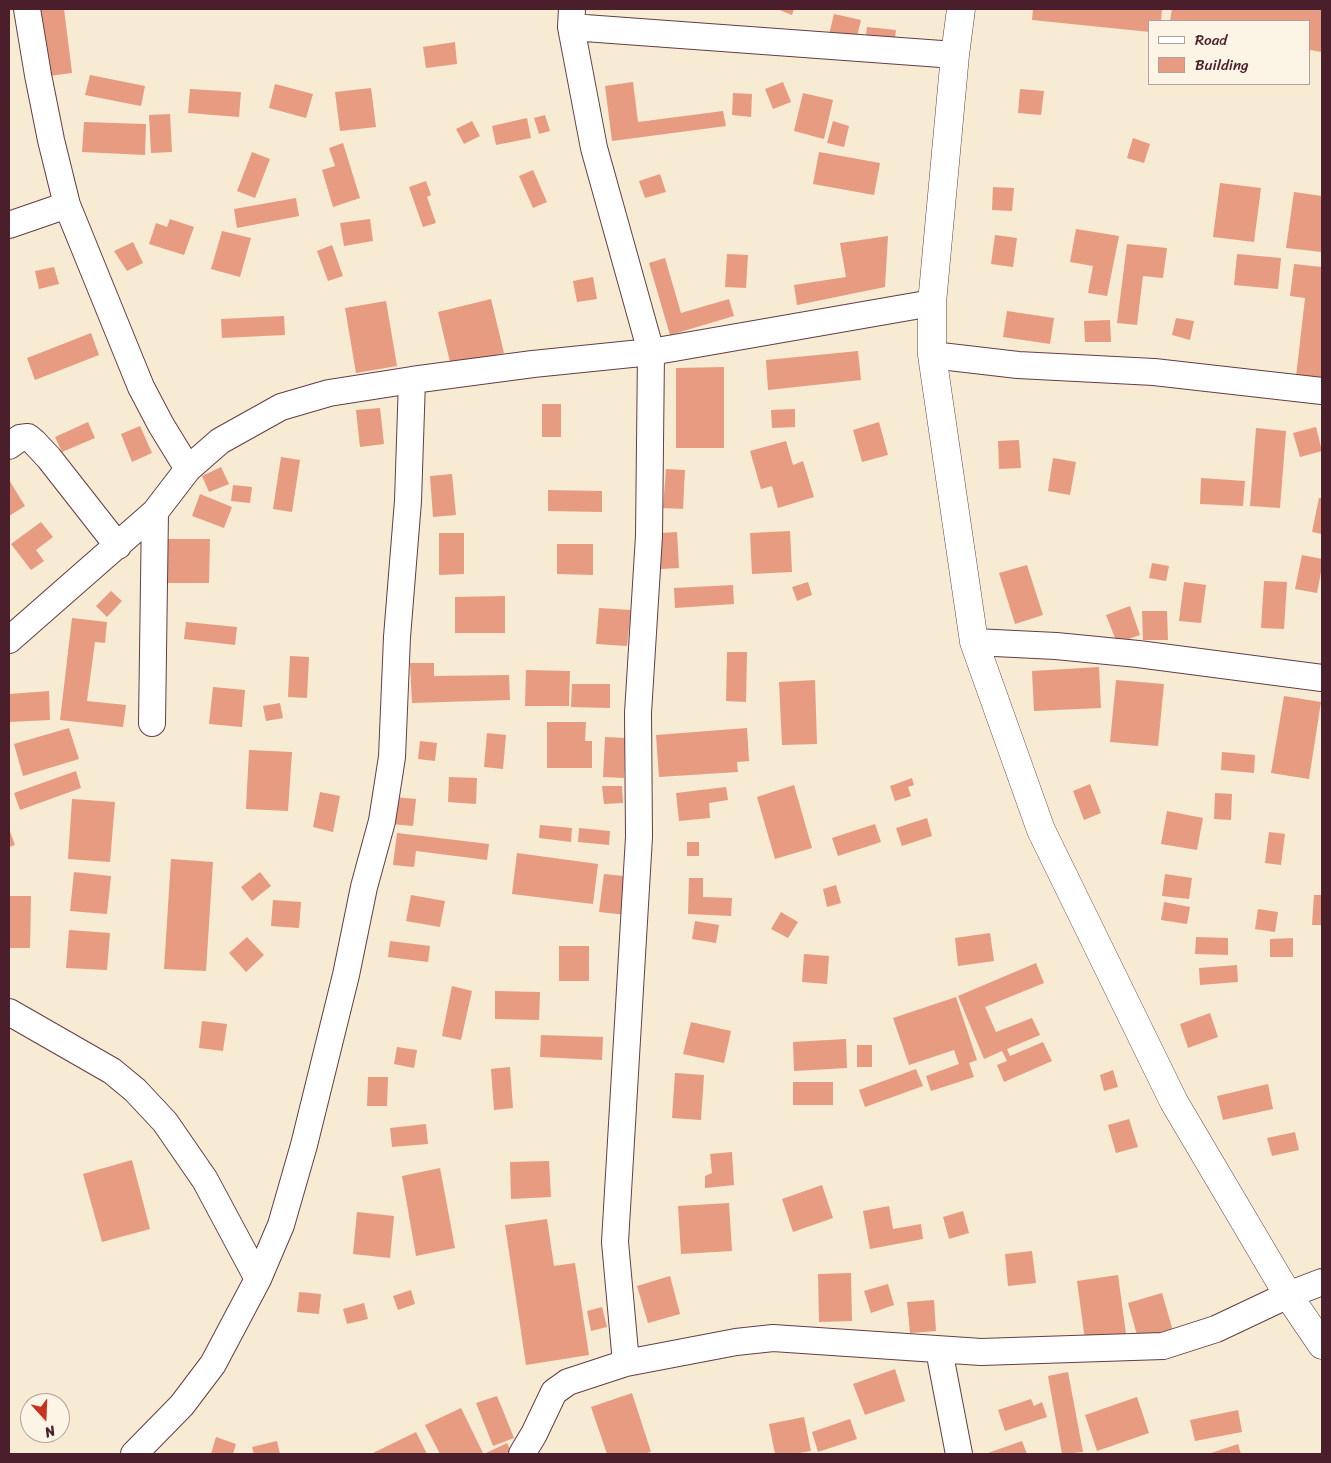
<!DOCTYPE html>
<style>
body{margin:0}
#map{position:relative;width:1331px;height:1463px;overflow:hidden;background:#f7ebd4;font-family:Sriracha,sans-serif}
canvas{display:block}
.frame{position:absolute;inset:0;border:10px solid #4a1f2b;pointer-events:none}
.legend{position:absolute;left:1148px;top:20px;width:162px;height:65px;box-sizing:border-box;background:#fcf5e5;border:1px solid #b59f9b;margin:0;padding:6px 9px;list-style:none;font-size:15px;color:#4a1f2b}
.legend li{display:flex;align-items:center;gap:10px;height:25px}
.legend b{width:25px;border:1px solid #b59f9b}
.north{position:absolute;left:20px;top:1393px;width:50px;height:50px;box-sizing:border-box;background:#fcf5e5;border:1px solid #b59f9b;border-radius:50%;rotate:160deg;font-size:14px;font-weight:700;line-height:20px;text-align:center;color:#4a1f2b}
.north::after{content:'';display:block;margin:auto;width:18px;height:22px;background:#c8321e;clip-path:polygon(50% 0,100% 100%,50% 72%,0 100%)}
</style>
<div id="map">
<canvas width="1331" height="1463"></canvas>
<div class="frame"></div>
<ul class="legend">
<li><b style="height:6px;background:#fff"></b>Road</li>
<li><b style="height:14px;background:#e79b80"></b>Building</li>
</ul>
<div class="north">N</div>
</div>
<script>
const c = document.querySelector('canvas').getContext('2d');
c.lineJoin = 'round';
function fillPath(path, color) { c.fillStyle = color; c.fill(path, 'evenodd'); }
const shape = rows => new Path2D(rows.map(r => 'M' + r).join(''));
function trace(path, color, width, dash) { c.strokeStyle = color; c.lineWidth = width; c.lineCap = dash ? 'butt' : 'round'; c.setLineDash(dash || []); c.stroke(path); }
fillPath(shape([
 [40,9,64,9,72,73,49,76],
 [777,9,794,9,792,15],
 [1033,9,1162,9,1161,21,1150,21,1150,32,1032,20],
 [1172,9,1322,9,1322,52,1310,50,1310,21,1170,21],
 [834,14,861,20,855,45,828,39],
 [867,27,896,30,894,47,865,44],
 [455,42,457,64,426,68,423,47],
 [90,75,145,86,141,106,85,95],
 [633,82,638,122,723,111,726,126,612,141,605,86],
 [783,82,791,102,773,109,765,89],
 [275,84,313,94,306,118,269,108],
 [371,88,376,127,340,131,335,92],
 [190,89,241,92,239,117,188,113],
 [1020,89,1044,91,1041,115,1018,113],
 [733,93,752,94,751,117,732,115],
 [803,93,833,100,824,139,794,131],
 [170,114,172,152,151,153,149,115],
 [545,115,550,131,539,134,534,118],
 [527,118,531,138,496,145,492,126],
 [472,121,480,136,464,144,456,129],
 [833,121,849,126,844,147,827,143],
 [84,122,146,124,145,155,82,152],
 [1133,138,1150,144,1144,163,1127,158],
 [343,143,360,198,333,207,322,170,335,166,329,148],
 [252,152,270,159,255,198,237,191],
 [819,152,880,163,874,195,813,184],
 [533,170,547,202,533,208,519,176],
 [660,174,666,192,645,198,639,181],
 [426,181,431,195,427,197,436,223,423,227,409,187],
 [1220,183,1261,188,1254,242,1213,237],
 [993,187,1014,188,1012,211,992,210],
 [1294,192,1322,196,1322,252,1286,248],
 [296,198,299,216,237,228,234,209],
 [170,219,194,227,184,255,149,244,156,223,167,227],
 [370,219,373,241,344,246,340,223],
 [1076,229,1119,236,1107,296,1088,293,1093,266,1070,262],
 [222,231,251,238,240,277,211,269],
 [995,235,1017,238,1013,267,991,264],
 [888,236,885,287,797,305,794,285,846,277,840,243],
 [133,242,143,263,127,271,114,251],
 [1127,244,1167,248,1163,278,1143,276,1137,325,1117,323],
 [332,245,343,276,328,281,317,251],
 [727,254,748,255,746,288,725,287],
 [1237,254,1281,258,1278,289,1234,285],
 [665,258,681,313,729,299,734,316,670,335,649,263],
 [1294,264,1322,267,1322,379,1296,377,1305,298,1290,296],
 [54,267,59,284,39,289,35,271],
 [593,277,597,299,577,302,573,281],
 [491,299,504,353,451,366,438,312],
 [386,301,397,366,356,373,345,308],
 [1007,311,1054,318,1050,344,1003,337],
 [284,316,285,335,222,338,221,319],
 [1176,318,1194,321,1190,340,1172,335],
 [1110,320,1111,342,1085,342,1084,321],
 [91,333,99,355,35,380,27,358],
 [858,351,861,380,768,390,766,360],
 [724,367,724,448,676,448,676,368],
 [542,404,561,404,561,437,542,437],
 [380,408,384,444,360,447,356,410],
 [795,409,795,427,772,428,771,410],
 [88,422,95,438,62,452,55,437],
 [879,422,888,455,862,462,853,430],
 [140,426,152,453,132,462,121,434],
 [1316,427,1322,451,1300,457,1293,433],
 [1256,428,1286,431,1280,508,1250,506],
 [1019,440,1021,468,999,469,998,441],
 [786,441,793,465,803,461,814,497,778,508,772,486,761,489,750,451],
 [281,457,300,460,292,512,273,509],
 [1053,458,1076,462,1070,495,1048,491],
 [221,467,229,484,209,492,202,476],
 [666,469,685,470,683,509,663,508],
 [452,474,456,515,433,517,430,476],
 [1201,478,1245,481,1243,506,1200,504],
 [9,480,25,506,9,516],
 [233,485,252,487,250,503,231,501],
 [548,490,602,491,602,512,548,511],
 [200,494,232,507,224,528,192,516],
 [1319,498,1322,498,1322,534,1312,532],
 [41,522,53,537,36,550,44,561,31,570,11,544],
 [790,531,792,572,752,574,750,533],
 [677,532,679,568,661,569,659,533],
 [439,533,464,533,464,574,439,575],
 [158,539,210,539,209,583,157,583],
 [557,544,593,544,593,575,557,574],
 [1302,555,1322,559,1322,567,1317,593,1295,589],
 [1152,563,1169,566,1166,581,1149,578],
 [1027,565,1043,615,1015,624,999,573],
 [1264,581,1287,582,1284,629,1261,628],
 [808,582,812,595,797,601,792,587],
 [1184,582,1206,585,1201,623,1179,621],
 [733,585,734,604,675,608,674,588],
 [111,591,122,601,107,617,96,606],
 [505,596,505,633,455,633,455,597],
 [1130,606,1140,635,1117,643,1106,615],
 [599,608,631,610,627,646,596,644],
 [1142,611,1167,611,1168,640,1143,640],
 [72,618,107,622,105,643,95,642,87,701,126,705,123,727,60,720],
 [186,622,237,627,235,645,184,639],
 [727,652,747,652,746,702,726,701],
 [290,656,309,657,307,698,288,697],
 [410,663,434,663,434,676,509,675,510,700,412,703],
 [1099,667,1101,708,1034,711,1032,671],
 [526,670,570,671,569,706,525,706],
 [815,680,817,744,782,745,779,682],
 [1116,680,1164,684,1158,746,1110,742],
 [572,684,610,684,610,708,571,707],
 [213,687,245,690,242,727,209,724],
 [49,691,50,720,9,722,9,694],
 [1284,696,1321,702,1309,779,1271,773],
 [280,703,283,718,266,721,263,706],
 [547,722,586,722,585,741,592,741,592,768,547,768],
 [69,728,79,759,23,776,14,744],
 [747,728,749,761,737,762,738,772,659,777,656,735],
 [487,733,506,735,503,769,484,767],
 [605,737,625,738,624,778,603,777],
 [420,741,437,743,435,761,418,759],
 [249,750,292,752,288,811,246,809],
 [1222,752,1255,755,1254,773,1221,770],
 [76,771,81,788,20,810,14,793],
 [449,777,477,778,476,804,448,802],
 [912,778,914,785,908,787,911,796,895,801,890,786],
 [1090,784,1101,813,1084,820,1073,791],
 [794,785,812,848,775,859,757,797],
 [602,786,622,786,623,803,604,804],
 [726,787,728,800,709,803,710,818,679,821,676,793],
 [320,792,340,796,333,832,313,827],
 [1215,793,1232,794,1231,820,1214,819],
 [394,797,416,799,413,826,391,824],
 [72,799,115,802,110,862,68,859],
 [1167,811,1203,818,1197,850,1161,844],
 [927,818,932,836,902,846,896,828],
 [875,824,881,842,838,856,832,838],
 [540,825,572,828,571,842,539,838],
 [579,828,610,831,609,845,578,842],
 [9,829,15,845,9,847],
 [1269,832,1285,834,1281,865,1265,863],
 [397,833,489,844,487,860,416,851,414,867,393,865],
 [687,842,699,842,699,856,687,856],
 [517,853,598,864,593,904,512,894],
 [171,859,213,862,206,971,164,969],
 [74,872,111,876,107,914,70,911],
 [260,872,271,886,252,901,241,887],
 [604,874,624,876,622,893,628,894,626,915,599,912],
 [1165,874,1192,878,1189,899,1162,896],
 [689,878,703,878,703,897,732,898,731,916,688,914],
 [836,885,841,903,827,907,823,889],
 [411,895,445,901,440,927,406,921],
 [1314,895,1322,895,1322,925,1312,925],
 [9,896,31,896,30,948,9,948],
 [273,900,301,902,299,928,271,926],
 [1164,902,1190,907,1187,924,1161,920],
 [1258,909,1278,912,1275,932,1255,929],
 [781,912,798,922,788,938,771,929],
 [695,921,719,925,716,943,692,939],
 [69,930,110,933,107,970,66,968],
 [990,933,994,961,958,966,955,938],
 [247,937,264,955,246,972,229,953],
 [1196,937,1228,938,1228,955,1195,954],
 [1293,938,1293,957,1270,957,1270,939],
 [390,941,430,946,428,962,388,957],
 [559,946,589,946,589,981,559,981],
 [804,954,829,956,827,984,802,982],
 [1036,963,1044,983,985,1007,996,1032,1032,1018,1040,1035,1007,1049,1010,1056,1043,1042,1052,1061,1004,1082,997,1065,1007,1061,1002,1051,984,1059,958,996],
 [1237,965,1238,982,1200,985,1199,968],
 [452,986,472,991,461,1040,442,1036],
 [495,991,540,992,539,1020,495,1019],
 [956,997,977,1060,969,1063,974,1077,931,1091,926,1076,959,1064,954,1050,909,1065,893,1018],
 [1210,1013,1218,1037,1188,1048,1180,1024],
 [202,1021,227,1024,223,1051,199,1048],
 [691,1022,731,1031,724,1063,683,1054],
 [541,1035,603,1037,602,1060,540,1057],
 [846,1039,847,1068,794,1071,793,1042],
 [857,1045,872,1045,872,1067,857,1067],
 [397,1047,417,1050,414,1068,394,1064],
 [510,1067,513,1108,494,1110,491,1069],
 [916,1069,923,1086,865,1107,859,1090],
 [1113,1070,1118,1087,1104,1091,1100,1075],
 [675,1073,704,1075,701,1120,672,1118],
 [368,1077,388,1077,387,1106,367,1106],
 [793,1082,833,1082,833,1105,793,1105],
 [1268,1084,1273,1109,1223,1120,1217,1096],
 [1129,1119,1138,1147,1116,1153,1108,1125],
 [426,1124,428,1144,392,1147,390,1128],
 [1295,1132,1299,1150,1272,1156,1267,1138],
 [732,1152,734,1185,705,1188,705,1176,712,1173,710,1154],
 [132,1160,150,1229,102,1242,83,1174],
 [549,1161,551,1197,511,1199,510,1162],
 [440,1168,455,1248,416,1256,402,1176],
 [822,1185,833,1218,793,1232,782,1199],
 [729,1203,732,1251,681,1254,678,1206],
 [889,1206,893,1229,921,1224,923,1239,870,1249,863,1211],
 [963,1211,969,1233,949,1239,943,1217],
 [357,1212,394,1216,390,1258,353,1254],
 [547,1219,554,1266,575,1263,589,1355,526,1365,505,1225],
 [1032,1251,1036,1283,1008,1286,1005,1254],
 [851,1273,852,1321,819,1322,818,1274],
 [1118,1275,1126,1334,1085,1340,1077,1281],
 [670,1276,680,1314,648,1323,637,1286],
 [888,1284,894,1305,871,1313,864,1291],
 [411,1290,415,1304,398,1310,393,1296],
 [299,1292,321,1294,319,1314,297,1312],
 [1162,1293,1173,1331,1139,1342,1128,1303],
 [934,1300,936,1331,910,1333,907,1302],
 [364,1303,368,1319,347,1324,343,1309],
 [602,1307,607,1327,591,1331,587,1311],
 [895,1369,905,1401,865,1415,853,1384],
 [1068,1372,1083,1452,1062,1454,1048,1376],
 [632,1393,651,1452,643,1454,607,1454,591,1407],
 [497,1396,514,1438,493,1446,476,1403],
 [1137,1397,1149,1433,1097,1451,1085,1415],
 [1031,1399,1034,1406,1042,1402,1047,1417,1005,1431,998,1410],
 [461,1408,483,1453,440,1454,425,1425],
 [1238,1410,1242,1432,1195,1441,1190,1420],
 [804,1417,811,1451,793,1454,775,1454,769,1424],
 [850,1419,857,1439,818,1452,812,1432],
 [416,1432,427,1454,371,1454],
 [216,1437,236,1444,233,1454,211,1454],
 [277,1441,280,1454,254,1454,252,1447],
 [1022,1441,1027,1454,985,1454],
 [507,1443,512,1454,487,1454,486,1453],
 [1238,1444,1241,1454,1208,1454]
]), '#e79b80');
const street = shape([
 [27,9,38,75,51,140,67,205,141,387,161,425,188,469],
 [572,9,571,27,594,148,651,352,649,536,638,713,639,837,615,1242,626,1363],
 [571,27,955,55],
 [9,225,67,205],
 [932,355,1018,365,1154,372,1322,391],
 [9,446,20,438,28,437,34,442,49,458,118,546],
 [9,640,155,512,188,469,220,441,281,407,329,393,412,380,533,364,651,352,932,303],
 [974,642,1056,646,1138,654,1322,678],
 [152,723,155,512],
 [9,1012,112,1071,135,1090,165,1122,205,1180,258,1279],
 [939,1350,959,1454],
 [134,1454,182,1405,213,1364,258,1279,281,1225,304,1145,346,975,364,887,382,821,392,757,397,637,408,501,412,380],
 [522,1454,534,1434,554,1392,568,1382,626,1363,736,1342,773,1338,981,1352,1163,1346,1216,1329,1288,1295,1322,1282]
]);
const secondary = shape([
 [961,9,955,55,932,303,932,355,974,642,1041,830,1174,1102,1288,1295,1322,1345]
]);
trace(street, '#643e44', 28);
trace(secondary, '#643e44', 29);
trace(street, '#fff', 26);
trace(secondary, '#fff', 28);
</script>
